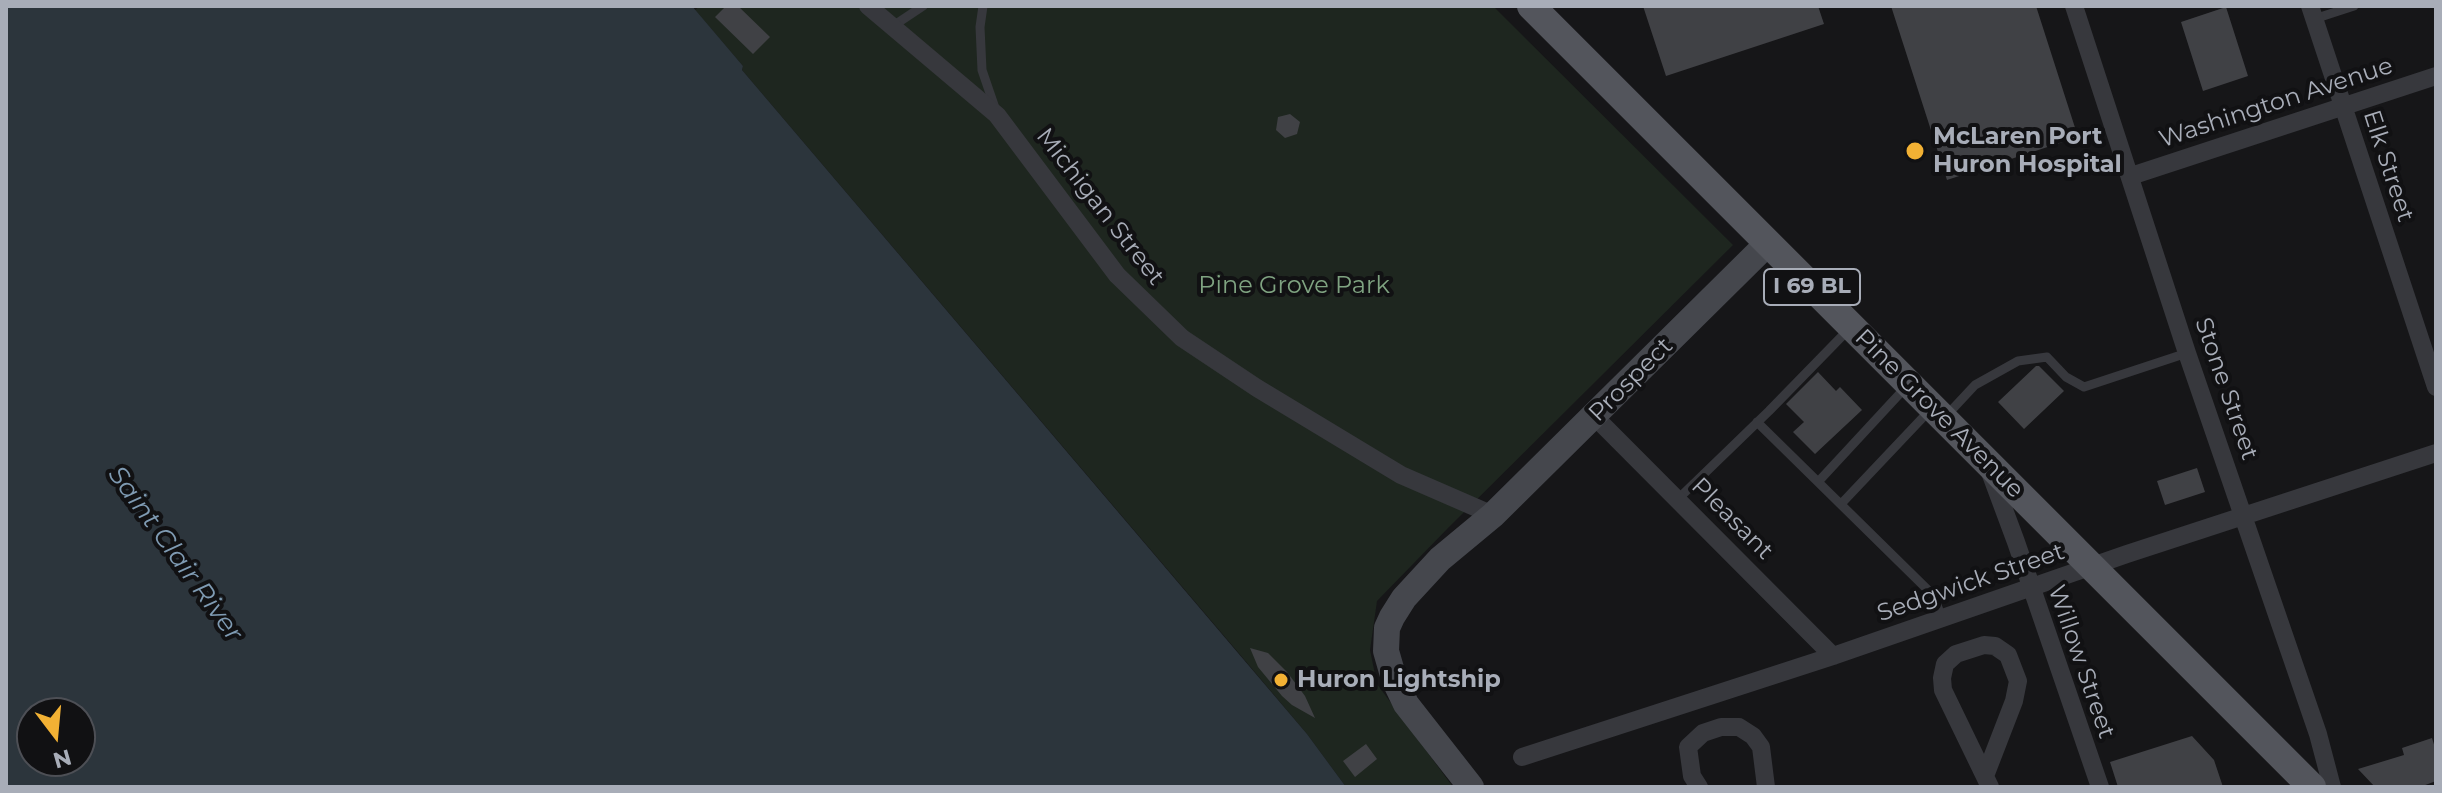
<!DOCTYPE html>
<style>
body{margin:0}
#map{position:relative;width:2442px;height:793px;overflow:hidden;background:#161618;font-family:Montserrat,sans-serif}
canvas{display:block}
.frame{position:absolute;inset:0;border:8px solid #a8adb8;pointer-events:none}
.north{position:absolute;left:16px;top:697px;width:80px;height:80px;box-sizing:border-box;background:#111113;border:2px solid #4d4f55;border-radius:50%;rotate:164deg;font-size:22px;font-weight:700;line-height:32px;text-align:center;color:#a8adb8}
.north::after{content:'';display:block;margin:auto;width:28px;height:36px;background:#f2b134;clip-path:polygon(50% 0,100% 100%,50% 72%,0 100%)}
</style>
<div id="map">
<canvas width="2442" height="793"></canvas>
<div class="frame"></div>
<div class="north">N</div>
</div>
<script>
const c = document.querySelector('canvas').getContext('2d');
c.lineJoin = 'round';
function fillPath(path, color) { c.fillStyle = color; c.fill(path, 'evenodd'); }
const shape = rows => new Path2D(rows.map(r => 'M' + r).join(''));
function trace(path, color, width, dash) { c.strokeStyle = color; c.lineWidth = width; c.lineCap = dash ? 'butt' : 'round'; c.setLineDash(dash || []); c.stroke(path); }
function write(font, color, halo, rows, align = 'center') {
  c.font = font + ' Montserrat,sans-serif'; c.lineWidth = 8; c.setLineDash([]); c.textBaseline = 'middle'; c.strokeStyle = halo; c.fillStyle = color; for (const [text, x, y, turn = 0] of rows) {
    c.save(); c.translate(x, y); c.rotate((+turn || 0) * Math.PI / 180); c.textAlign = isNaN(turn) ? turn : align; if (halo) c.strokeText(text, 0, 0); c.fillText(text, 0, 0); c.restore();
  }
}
fillPath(shape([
 [700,6,1493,6,1733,245,1449,527,1377,601,1370,650,1377,684,1453,787,1346,787,1307,734,1237,651,742,70,743,66,695,10]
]), '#1e261f');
fillPath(shape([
 [6,6,692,6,743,66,742,70,1307,734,1346,787,6,787],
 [32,713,80,713,80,761,32,761]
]), '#2c353c');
fillPath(shape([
 [726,6,738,6,770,37,753,54,715,17],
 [1643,6,1818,6,1824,24,1666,76],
 [1891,6,2036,6,2078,137,1947,180],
 [2226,7,2248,76,2203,91,2181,22],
 [1290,114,1300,122,1297,134,1285,138,1276,130,1278,117],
 [2036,366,2039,366,2064,391,2024,429,1998,402],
 [1818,372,1836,391,1840,387,1862,410,1815,454,1793,432,1804,422,1786,404],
 [2197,468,2205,492,2165,505,2157,481],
 [1250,648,1268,653,1287,672,1305,696,1315,718,1292,705,1282,696,1258,667],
 [2192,736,2214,760,2223,787,2118,787,2110,762],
 [2432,738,2436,751,2436,781,2420,787,2375,787,2358,769,2404,755,2402,748],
 [1366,744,1377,759,1355,777,1343,761]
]), '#404145');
trace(shape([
 [983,6,980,27,982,70,995,108],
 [2314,19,2354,6],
 [893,26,923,6],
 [1947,415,1975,385,2018,361,2047,357,2066,377,2084,387,2187,353],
 [1757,422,1933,595,1942,618],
 [1818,482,1905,388],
 [1678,499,1769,411,1849,329],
 [1841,504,1929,411]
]), '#37383d', 9);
trace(shape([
 [868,6,997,115,1117,275,1182,338,1257,388,1401,475,1493,515],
 [2074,6,2187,353,2318,734,2332,787],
 [2310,6,2436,387],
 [2131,176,2436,76],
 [1595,417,1833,656],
 [1990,472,2016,542,2100,787],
 [1522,757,1833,656,2127,554,2436,453],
 [1985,776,2014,701,2018,681,2008,655,1995,646,1984,645,1956,654,1945,664,1942,678,1943,690,1990,787],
 [1699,787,1692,776,1688,747,1703,733,1721,727,1739,727,1753,736,1761,747,1766,787]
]), '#37383d', 18);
trace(shape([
 [1471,787,1406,704,1394,679,1386,651,1387,628,1392,617,1404,598,1440,559,1493,515,1768,243]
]), '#45474d', 26);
trace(shape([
 [1531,6,2312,787]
]), '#53555c', 28);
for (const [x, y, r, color] of [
 [1915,151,10,"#f2b134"],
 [1281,680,8,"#f2b134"]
]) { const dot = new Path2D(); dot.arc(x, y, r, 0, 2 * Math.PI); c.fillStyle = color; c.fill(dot); trace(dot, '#111113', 3); }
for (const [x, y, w] of [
 [1812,287,96]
]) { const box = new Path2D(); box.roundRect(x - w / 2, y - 18, w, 36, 6); c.fillStyle = '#111113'; c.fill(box); trace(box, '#a8adb8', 2); }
write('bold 22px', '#a8adb8', null, [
 ["I 69 BL",1812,287]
]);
write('24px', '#a8adb8', '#111113', [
 ["Washington Avenue",2276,103,-18],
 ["Elk Street",2388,166,72],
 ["Michigan Street",1100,207,52],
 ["Prospect",1631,380,-45],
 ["Stone Street",2226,389,71],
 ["Pine Grove Avenue",1939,414,45],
 ["Pleasant",1732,519,45],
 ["Sedgwick Street",1971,583,-19],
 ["Willow Street",2081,662,71]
]);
write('bold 24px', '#a8adb8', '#111113', [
 ["McLaren Port",1933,137],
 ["Huron Hospital",1933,165],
 ["Huron Lightship",1297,680]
], 'left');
write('24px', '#7fa381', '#111113', [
 ["Pine Grove Park",1294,286]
]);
write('italic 26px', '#7f9bb3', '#111113', [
 ["Saint Clair River",175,554,54]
]);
</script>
